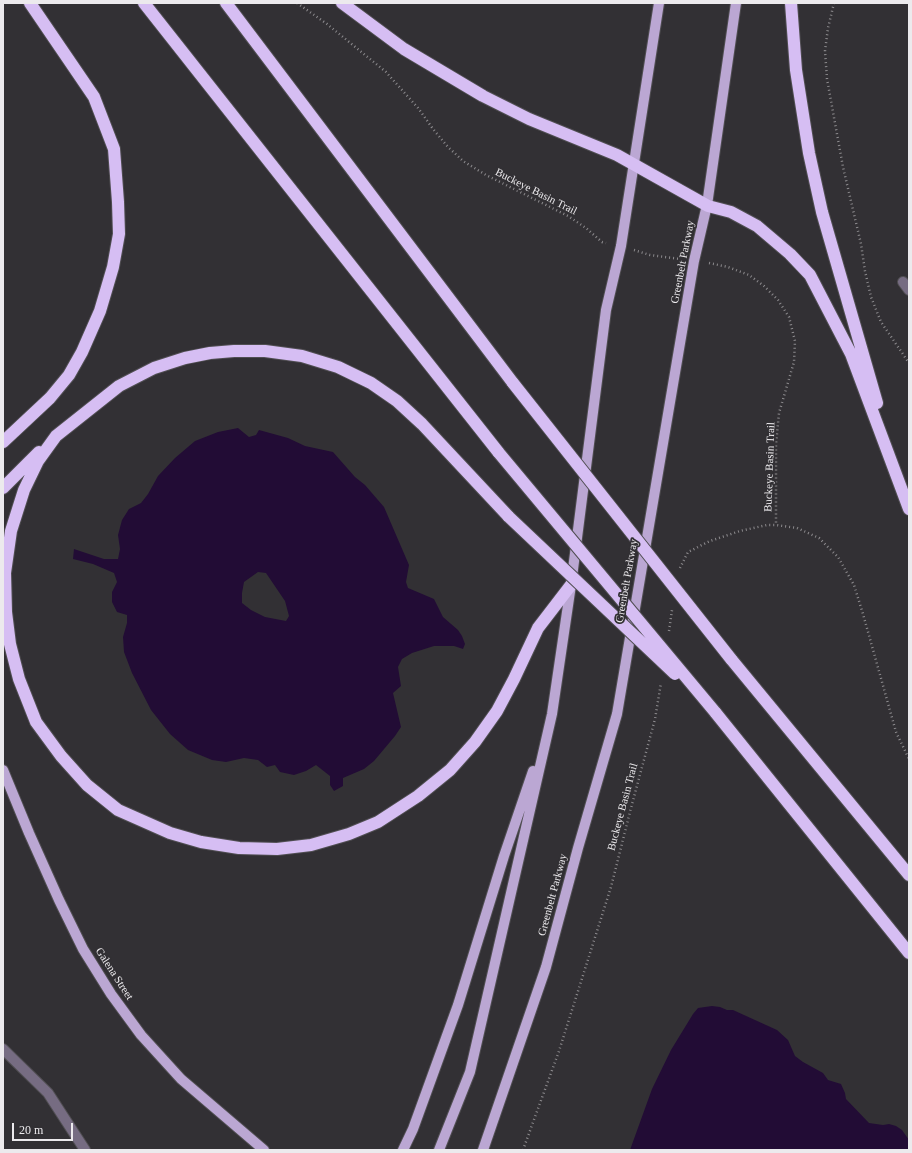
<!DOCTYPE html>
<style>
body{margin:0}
#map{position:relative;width:912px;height:1153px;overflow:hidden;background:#323034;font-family:"Times New Roman",serif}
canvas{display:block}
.frame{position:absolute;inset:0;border:4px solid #eceaed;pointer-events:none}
.scale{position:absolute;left:12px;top:1123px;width:61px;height:18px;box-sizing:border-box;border:2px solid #eceaed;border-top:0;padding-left:5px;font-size:12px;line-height:14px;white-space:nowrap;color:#eceaed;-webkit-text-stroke:3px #323034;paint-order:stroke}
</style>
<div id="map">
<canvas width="912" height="1153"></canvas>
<div class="frame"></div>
<div class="scale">20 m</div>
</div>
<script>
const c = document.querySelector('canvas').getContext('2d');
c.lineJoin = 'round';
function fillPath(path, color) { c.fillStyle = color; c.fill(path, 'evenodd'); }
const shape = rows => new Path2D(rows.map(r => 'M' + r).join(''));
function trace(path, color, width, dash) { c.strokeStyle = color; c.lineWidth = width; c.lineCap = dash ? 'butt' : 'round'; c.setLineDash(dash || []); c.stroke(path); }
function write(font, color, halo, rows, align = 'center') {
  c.font = font + ' "Times New Roman",serif'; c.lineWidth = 3.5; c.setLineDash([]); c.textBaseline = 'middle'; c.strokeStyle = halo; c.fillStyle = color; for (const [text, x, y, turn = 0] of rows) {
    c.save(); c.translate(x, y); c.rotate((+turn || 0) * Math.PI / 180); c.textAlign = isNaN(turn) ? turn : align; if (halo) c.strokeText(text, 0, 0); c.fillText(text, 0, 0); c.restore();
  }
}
fillPath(shape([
 [238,428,249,437,256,435,259,430,288,438,305,446,333,452,355,477,365,485,384,507,409,565,406,582,408,588,434,599,443,617,458,630,462,636,465,644,463,649,454,646,434,646,412,653,402,659,398,667,401,686,393,693,401,727,395,736,374,761,364,769,343,778,343,786,334,791,330,785,330,776,316,765,306,771,294,775,280,772,275,765,267,767,258,760,244,758,226,762,212,760,188,750,170,734,151,710,132,673,124,652,123,637,127,623,127,615,117,612,112,602,112,592,117,582,114,573,93,564,73,559,74,549,104,559,118,559,120,549,118,535,122,520,129,509,141,503,148,494,158,476,175,458,195,441,218,432],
 [258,572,266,573,285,601,289,616,286,621,265,617,251,610,242,603,242,593,244,582],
 [712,1006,720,1007,727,1010,733,1010,777,1030,788,1040,795,1056,803,1062,823,1073,828,1080,841,1084,845,1093,846,1099,869,1123,883,1125,889,1124,896,1126,902,1130,909,1140,909,1150,630,1150,652,1089,671,1050,693,1014,698,1008]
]), '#220c35');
const minor = shape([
 [903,282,909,290],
 [3,1049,48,1093,85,1150]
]);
const major = shape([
 [3,770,29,833,59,900,83,949,111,994,141,1035,181,1079,264,1150],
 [403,1150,413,1129,458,1005,504,856,533,771],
 [439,1150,470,1072,552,714,571,585,606,310,621,246,659,3],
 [483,1150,546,967,578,848,617,714,694,261,707,205,736,3]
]);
const highway = shape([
 [144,3,499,453],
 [226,3,513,383],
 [342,3,404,49,483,96,529,119,617,155,708,206,731,212,757,226,790,254,810,275,851,354,909,509],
 [791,3,796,70,809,153,822,212,877,403],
 [3,442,50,398,69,375,82,352,100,311,113,267,119,234,118,202,114,149,94,97,30,3],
 [3,488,39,452],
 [509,517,422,424,397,401,371,383,338,367,302,356,265,351,234,351,210,353,185,358,154,368,119,386,56,436,38,461,24,490,11,531,5,573,6,612,10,644,19,679,36,722,61,756,87,785,118,810,170,833,201,842,239,848,277,849,311,845,349,834,378,822,418,796,450,770,475,742,497,711,514,679,538,628,571,585],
 [731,659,909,875],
 [715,712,909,953]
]);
trace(minor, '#504e52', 12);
trace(major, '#504e52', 12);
trace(highway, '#504e52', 14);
trace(shape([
 [297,3,327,24,386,72,418,108,433,129,448,147,463,161,486,175,568,216,586,228,602,242,606,243],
 [834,3,828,28,825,51,827,79,843,167,861,244,865,271,871,297,881,322,909,363],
 [634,250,650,255,680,259],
 [709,263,728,267,749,275,764,286,778,300,789,317,795,341,794,362,779,413,776,444,776,525],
 [680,568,688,552,710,541,740,531,767,525,776,525,797,528,819,538,838,557,854,585,863,614,896,732,909,759],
 [669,631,672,610],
 [523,1150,559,1051,611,887,631,808,655,719,661,683]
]), '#8d8b8e', 2.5, [1, 3]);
trace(minor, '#766c82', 10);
trace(major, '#bba7d3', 10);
trace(highway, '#d6bef3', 12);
const highwayBridge = shape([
 [513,383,731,659],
 [499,453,715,712],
 [509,517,675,674]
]);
trace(highwayBridge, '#504e52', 14, []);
trace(highwayBridge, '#d6bef3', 12);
write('11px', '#eceaed', '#323034', [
 ["Buckeye Basin Trail",536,192,27],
 ["Greenbelt Parkway",683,262,-79],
 ["Buckeye Basin Trail",770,467,-88],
 ["Greenbelt Parkway",627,581,-80],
 ["Buckeye Basin Trail",623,807,-75],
 ["Greenbelt Parkway",553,895,-75],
 ["Galena Street",114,974,57]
]);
</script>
